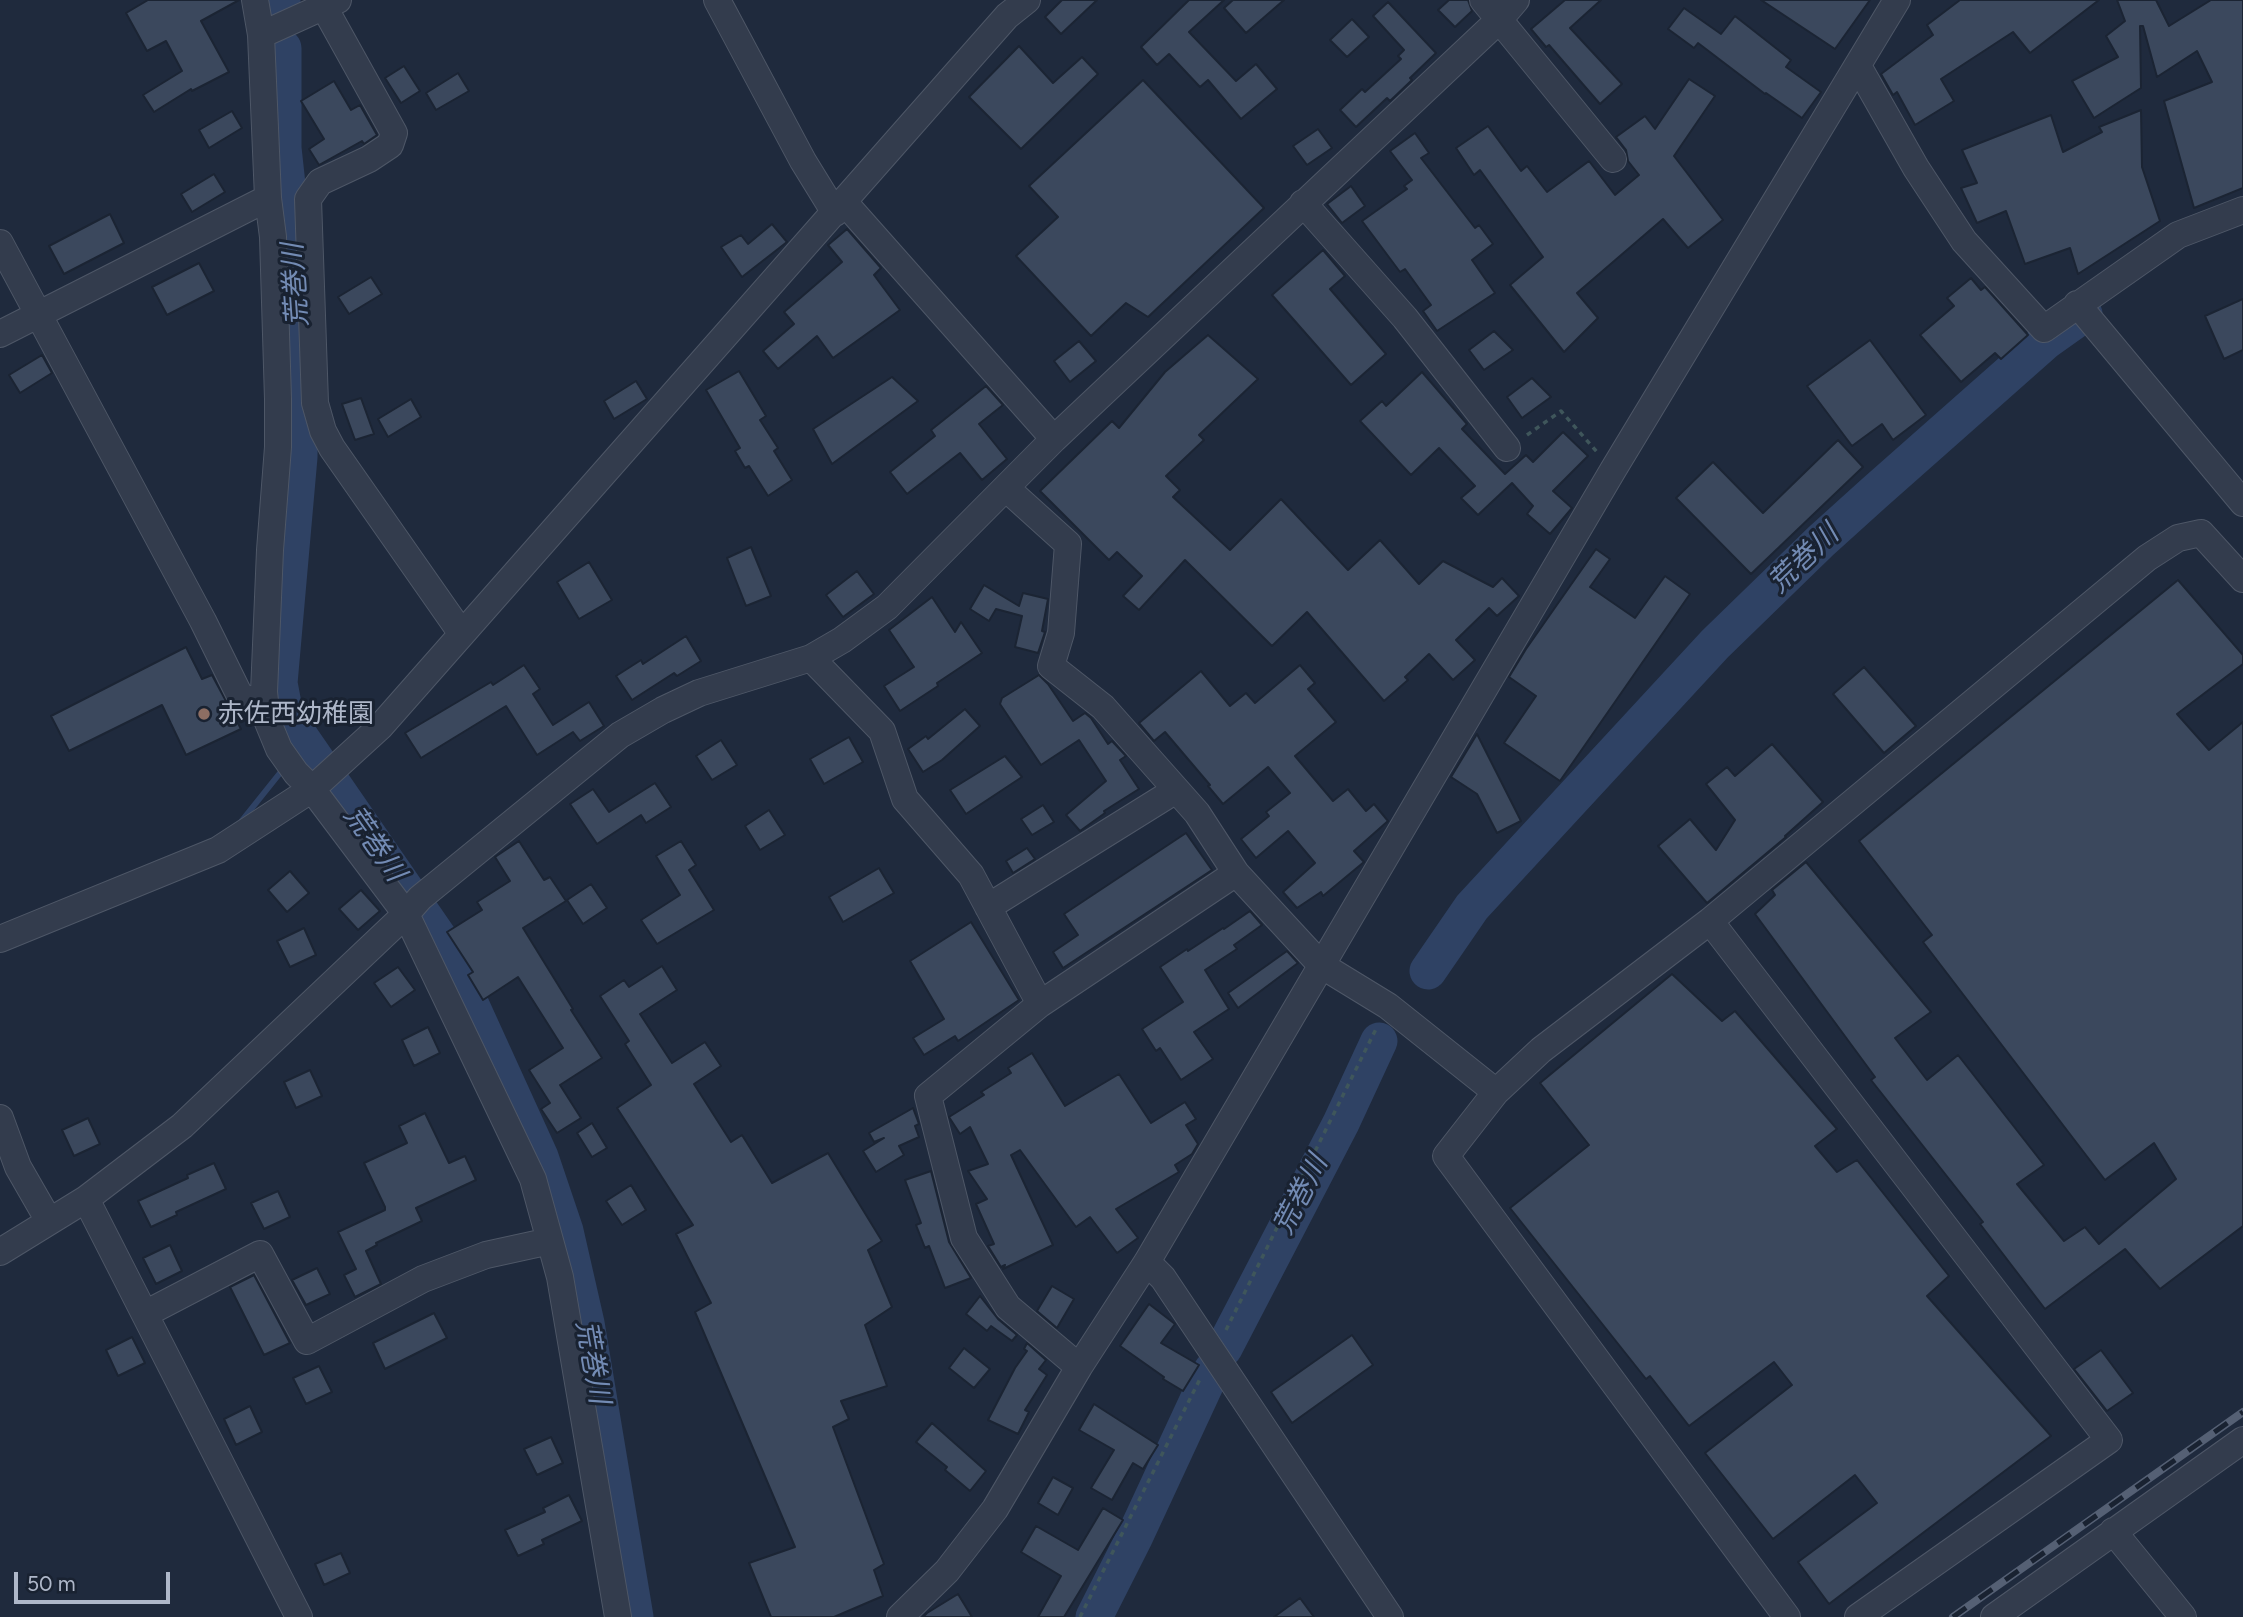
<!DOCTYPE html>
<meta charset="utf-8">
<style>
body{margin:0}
#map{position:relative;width:2243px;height:1617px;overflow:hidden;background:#1f2a3d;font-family:Figtree,sans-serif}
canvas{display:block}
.scale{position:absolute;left:14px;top:1572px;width:156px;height:32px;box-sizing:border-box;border:4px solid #aeb7c9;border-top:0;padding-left:9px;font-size:21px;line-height:24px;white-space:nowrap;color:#aeb7c9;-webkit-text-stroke:5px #192231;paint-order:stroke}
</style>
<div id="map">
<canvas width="2243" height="1617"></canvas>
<div class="scale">50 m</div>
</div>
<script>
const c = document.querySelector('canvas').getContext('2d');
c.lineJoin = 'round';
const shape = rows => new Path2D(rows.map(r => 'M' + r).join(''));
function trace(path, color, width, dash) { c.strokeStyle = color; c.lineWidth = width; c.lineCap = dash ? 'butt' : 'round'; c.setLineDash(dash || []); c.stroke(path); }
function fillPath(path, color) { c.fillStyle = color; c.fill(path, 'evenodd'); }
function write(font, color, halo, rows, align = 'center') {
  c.font = font + ' Figtree,"Noto Sans JP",sans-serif'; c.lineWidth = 6; c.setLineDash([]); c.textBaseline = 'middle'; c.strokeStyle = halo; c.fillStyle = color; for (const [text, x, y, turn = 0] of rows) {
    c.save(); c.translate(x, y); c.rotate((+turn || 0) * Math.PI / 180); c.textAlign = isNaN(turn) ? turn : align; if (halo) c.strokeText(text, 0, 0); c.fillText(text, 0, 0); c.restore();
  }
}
trace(shape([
 [293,757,304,744],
 [240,823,284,768]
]), '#2f4264', 6);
trace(shape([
 [281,13,282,0],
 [283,48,283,148,301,313,299,457,279,683,285,715,443,944,540,1157,565,1231,586,1323,635,1617],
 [1428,971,1472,907,1715,644,1821,541,1873,494,2046,341,2084,314],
 [1224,1348,1341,1123,1379,1041],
 [1094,1617,1134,1538,1212,1370]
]), '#2f4264', 37);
const building = shape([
 [148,0,239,0,201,21,229,72,192,91,191,89,154,112,143,95,182,71,166,41,147,51,126,13,148,0],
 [1062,0,1097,0,1061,34,1045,17,1062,0],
 [1189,0,1224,0,1189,32,1236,81,1256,64,1277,89,1241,119,1208,80,1200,87,1169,54,1157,65,1141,47,1189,0],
 [1233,0,1284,0,1246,33,1224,8,1233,0],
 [1449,0,1468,0,1472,11,1455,27,1438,10,1449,0],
 [1565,0,1601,0,1570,28,1622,84,1600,104,1549,45,1546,47,1531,29,1565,0],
 [1761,0,1870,0,1835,49,1761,0],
 [1960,0,2099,0,2030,53,2013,32,1941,79,1954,101,1915,125,1897,92,1893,95,1881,74,1933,35,1927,25,1960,0],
 [2117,0,2156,0,2169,26,2211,0,2243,0,2243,188,2194,208,2164,101,2212,82,2197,51,2157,77,2143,26,2140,26,2141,88,2094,118,2072,81,2118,57,2106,36,2125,21,2117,0],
 [1388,2,1436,53,1410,78,1412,80,1390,101,1387,98,1356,127,1340,110,1362,89,1365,92,1401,59,1398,56,1404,50,1373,16,1388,2],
 [1684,8,1721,34,1735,16,1791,60,1786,67,1821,92,1802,118,1766,93,1765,94,1698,43,1694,48,1668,29,1684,8],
 [1352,19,1369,37,1347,57,1330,40,1352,19],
 [1019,46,1053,83,1082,57,1098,74,1021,149,969,97,1019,46],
 [404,66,420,91,401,103,385,78,404,66],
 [458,73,469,91,436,110,426,93,458,73],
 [1689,79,1715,96,1674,156,1723,220,1688,248,1663,219,1577,293,1598,318,1564,352,1510,285,1543,257,1480,170,1474,175,1456,148,1488,126,1521,171,1527,166,1547,192,1589,161,1615,195,1639,175,1628,161,1626,150,1616,137,1645,116,1655,129,1689,79],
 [1143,80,1264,208,1148,317,1126,303,1091,336,1016,256,1058,217,1029,186,1143,80],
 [334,81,351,110,360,105,377,135,364,144,362,141,319,165,309,149,324,139,301,101,334,81],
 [2141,110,2142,167,2160,221,2078,274,2070,248,2025,264,2006,211,1977,223,1961,188,1977,183,1962,150,2051,115,2063,152,2102,132,2099,127,2141,110],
 [232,111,242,128,209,148,199,130,232,111],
 [1318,129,1332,148,1307,165,1293,146,1318,129],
 [1415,133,1429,153,1421,158,1475,228,1479,225,1493,244,1472,260,1495,293,1437,331,1423,311,1431,305,1405,269,1400,272,1362,221,1407,189,1404,186,1412,180,1390,151,1415,133],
 [214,174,225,192,192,212,181,194,214,174],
 [1351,186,1365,206,1342,223,1327,204,1351,186],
 [110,214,124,243,64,274,49,246,110,214],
 [772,224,787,242,742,277,721,247,741,235,748,244,772,224],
 [847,229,881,268,874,275,900,310,833,358,817,336,778,369,763,351,794,324,784,312,842,262,828,245,847,229],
 [1323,250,1345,276,1330,289,1386,354,1351,385,1272,295,1323,250],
 [199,263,214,291,167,315,152,287,199,263],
 [371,277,382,294,349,314,338,297,371,277],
 [1971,278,1981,290,1985,287,2028,335,2001,359,1995,353,1961,382,1920,335,1954,306,1947,298,1971,278],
 [2243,299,2243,350,2224,359,2205,316,2243,299],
 [1494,331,1513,350,1484,370,1469,350,1494,331],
 [1208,335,1258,379,1199,435,1204,440,1166,476,1180,490,1173,497,1230,550,1281,499,1348,570,1380,540,1419,584,1443,561,1493,587,1502,578,1519,596,1497,616,1489,608,1456,640,1475,660,1453,680,1429,654,1405,677,1408,680,1384,701,1307,612,1272,646,1185,560,1139,610,1123,596,1142,576,1117,552,1109,560,1040,491,1112,421,1119,428,1165,372,1208,335],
 [1870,340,1926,415,1893,440,1882,424,1852,446,1807,386,1870,340],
 [1079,341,1096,361,1070,382,1054,361,1079,341],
 [42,355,52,373,20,393,9,375,42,355],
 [739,371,766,416,760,420,778,448,774,451,792,480,768,496,749,466,745,468,735,451,740,448,706,390,739,371],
 [1422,372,1467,424,1462,429,1505,474,1526,455,1533,462,1563,432,1588,456,1553,491,1572,508,1550,534,1527,514,1533,506,1512,483,1478,515,1461,498,1475,486,1439,448,1411,475,1360,421,1382,401,1386,406,1422,372],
 [892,377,918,401,832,464,813,429,892,377],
 [1532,378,1551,397,1522,418,1507,397,1532,378],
 [636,381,647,399,614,419,604,401,636,381],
 [986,386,1003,405,979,424,1007,459,982,480,960,453,907,494,890,472,935,436,931,430,986,386],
 [361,398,374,434,355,440,342,404,361,398],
 [411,399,421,417,388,437,378,419,411,399],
 [1838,440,1863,467,1751,574,1676,498,1713,462,1763,513,1838,440],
 [751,547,771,596,746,606,727,558,751,547],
 [1596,549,1610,559,1590,587,1635,618,1665,576,1690,594,1560,781,1504,743,1536,696,1509,677,1526,649,1596,549],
 [589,562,612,600,579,619,557,582,589,562],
 [857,571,874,594,843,617,826,595,857,571],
 [2178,580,2243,655,2243,664,2177,714,2209,750,2243,722,2243,1226,2160,1289,2125,1249,2045,1309,1980,1224,1983,1222,1871,1080,1875,1077,1755,914,1775,895,1772,890,1806,862,1931,1012,1895,1038,1927,1080,1958,1055,2044,1165,2017,1184,2064,1241,2085,1227,2099,1244,2176,1179,2154,1143,2105,1180,1923,942,1932,935,1859,841,2178,580],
 [984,585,1019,606,1023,593,1048,599,1042,631,1045,632,1038,653,1015,647,1022,616,996,609,989,621,970,609,984,585],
 [932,597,955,632,961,622,982,653,937,683,938,686,900,711,884,686,914,667,889,630,932,597],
 [686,636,701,661,677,676,674,673,632,700,616,676,641,660,643,664,686,636],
 [186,647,202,679,212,675,241,729,186,755,162,705,69,751,51,716,186,647],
 [524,665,540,689,533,694,553,725,589,702,604,726,580,741,573,732,537,755,506,706,421,758,405,733,491,682,493,685,524,665],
 [1300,665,1315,683,1308,689,1336,722,1295,756,1333,801,1348,789,1366,811,1374,804,1388,821,1354,851,1364,862,1323,896,1321,892,1297,908,1283,892,1315,863,1288,831,1256,858,1241,839,1269,816,1266,812,1290,793,1268,767,1223,804,1208,786,1210,785,1165,732,1154,741,1139,723,1201,671,1230,706,1246,693,1255,703,1300,665],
 [1864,667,1916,726,1884,753,1833,694,1864,667],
 [1039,675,1048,684,1073,721,1085,713,1091,718,1108,744,1112,741,1126,756,1120,760,1139,789,1104,811,1105,813,1080,831,1066,815,1106,781,1079,740,1041,765,1000,704,1002,698,1039,675],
 [965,709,980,726,942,760,923,772,908,749,926,736,928,739,965,709],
 [1477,734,1521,821,1497,833,1477,794,1451,777,1477,734],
 [849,737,863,762,824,784,810,759,849,737],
 [721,740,737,765,712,780,696,756,721,740],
 [1772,744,1823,802,1785,836,1786,837,1707,903,1658,846,1690,819,1716,850,1735,820,1706,784,1727,767,1735,776,1772,744],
 [1005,756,1022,777,966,814,950,790,1005,756],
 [655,783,671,807,646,823,641,815,597,844,570,804,593,789,609,812,655,783],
 [1043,805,1054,822,1032,835,1021,819,1043,805],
 [769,810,785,835,760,850,745,826,769,810],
 [1186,833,1212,870,1063,968,1053,952,1078,935,1064,914,1186,833],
 [519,841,544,880,550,877,566,901,523,928,573,1009,571,1010,602,1058,560,1085,581,1118,557,1133,541,1109,550,1103,529,1070,563,1048,518,977,483,1000,468,975,473,972,447,932,482,910,477,902,510,881,495,857,519,841],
 [681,841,696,865,689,870,714,910,657,944,641,920,680,895,656,856,681,841],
 [1027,848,1035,859,1013,873,1006,861,1027,848],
 [879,868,894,893,843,922,829,897,879,868],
 [290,871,309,893,287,912,268,890,290,871],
 [591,884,607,908,583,924,567,900,591,884],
 [361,890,380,911,358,930,339,909,361,890],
 [1250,911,1262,925,1234,945,1237,949,1205,970,1229,1009,1194,1032,1213,1059,1181,1080,1160,1048,1156,1051,1142,1029,1183,1002,1160,967,1187,949,1188,951,1223,928,1224,929,1250,911],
 [971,922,1019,1000,958,1041,955,1036,924,1055,913,1038,944,1019,910,961,971,922],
 [304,928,316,955,290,967,277,941,304,928],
 [1287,951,1298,963,1238,1008,1228,993,1287,951],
 [662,966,677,990,640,1014,672,1063,705,1042,721,1066,694,1084,731,1142,742,1135,772,1183,828,1153,882,1241,868,1250,892,1307,865,1325,887,1386,841,1401,849,1419,833,1427,884,1564,874,1570,883,1596,834,1617,771,1617,749,1563,795,1547,695,1312,711,1303,676,1234,693,1225,617,1108,651,1085,625,1044,629,1041,600,996,624,980,629,987,662,966],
 [398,967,415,990,391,1007,374,983,398,967],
 [1672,974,1722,1021,1735,1011,1837,1129,1815,1146,1837,1172,1857,1160,1949,1276,1927,1296,2051,1436,1829,1604,1798,1562,1877,1503,1855,1475,1773,1539,1705,1453,1792,1385,1774,1362,1689,1426,1650,1376,1646,1379,1510,1208,1589,1145,1540,1083,1672,974],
 [428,1027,440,1053,414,1066,402,1040,428,1027],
 [1032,1053,1065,1106,1119,1074,1151,1123,1185,1102,1196,1119,1186,1125,1198,1144,1192,1154,1175,1165,1179,1172,1116,1209,1138,1238,1117,1253,1090,1217,1076,1227,1020,1150,1011,1155,1053,1245,1003,1269,1005,1265,1001,1267,988,1246,994,1244,976,1204,987,1199,968,1171,988,1164,970,1127,960,1134,949,1117,984,1095,981,1092,1011,1073,1008,1068,1032,1053],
 [310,1070,322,1096,296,1108,284,1082,310,1070],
 [913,1108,919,1124,915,1126,919,1137,899,1146,904,1155,876,1172,863,1151,884,1138,874,1142,869,1133,913,1108],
 [425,1113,449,1163,465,1156,476,1180,416,1208,422,1221,376,1243,377,1245,366,1251,381,1284,355,1297,344,1275,356,1269,338,1232,385,1210,385,1207,364,1163,407,1143,399,1126,425,1113],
 [88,1118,100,1144,74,1156,62,1130,88,1118],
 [592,1123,607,1148,592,1157,577,1133,592,1123],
 [214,1163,226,1189,176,1212,177,1215,151,1227,138,1201,188,1178,187,1175,214,1163],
 [931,1171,949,1242,971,1278,945,1288,929,1246,925,1248,916,1225,921,1223,905,1180,931,1171],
 [631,1185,646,1210,622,1225,606,1201,631,1185],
 [278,1191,290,1217,264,1229,251,1203,278,1191],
 [170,1245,182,1271,156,1284,143,1258,170,1245],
 [317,1268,330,1294,306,1305,292,1280,317,1268],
 [254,1275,290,1343,264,1355,230,1287,254,1275],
 [1052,1286,1074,1299,1057,1328,1037,1311,1052,1286],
 [980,1296,998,1319,1017,1335,1012,1341,991,1326,987,1331,966,1314,980,1296],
 [1149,1304,1175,1324,1161,1343,1199,1365,1183,1391,1163,1379,1164,1377,1120,1346,1149,1304],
 [434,1313,447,1338,385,1369,373,1343,434,1313],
 [1352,1335,1373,1365,1292,1423,1271,1392,1352,1335],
 [132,1337,145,1363,118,1376,106,1350,132,1337],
 [1027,1343,1046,1360,1039,1369,1047,1375,1025,1410,1029,1412,1018,1434,988,1420,1015,1368,1027,1351,1024,1349,1027,1343],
 [964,1348,990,1369,974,1388,949,1368,964,1348],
 [2101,1350,2133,1393,2107,1411,2074,1369,2101,1350],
 [319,1366,332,1392,306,1404,293,1378,319,1366],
 [1094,1404,1158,1445,1143,1469,1133,1463,1112,1500,1091,1488,1114,1450,1079,1430,1094,1404],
 [250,1406,262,1432,236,1445,224,1419,250,1406],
 [932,1423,986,1471,970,1491,945,1470,947,1467,916,1442,932,1423],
 [551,1437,563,1463,537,1475,524,1449,551,1437],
 [1053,1477,1073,1488,1058,1515,1038,1503,1053,1477],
 [569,1495,582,1521,542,1540,544,1544,518,1556,505,1530,545,1512,543,1508,569,1495],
 [1103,1508,1123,1520,1064,1617,1038,1617,1061,1576,1021,1552,1036,1526,1078,1550,1103,1508],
 [341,1553,350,1573,324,1585,315,1564,341,1553],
 [958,1594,972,1617,923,1617,927,1613,958,1594],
 [1300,1598,1314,1617,1274,1617,1300,1598]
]);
fillPath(building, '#3b485d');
trace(building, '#1b2433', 2);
const minor = shape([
 [255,0,261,35,268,198,273,237,278,399,278,447,270,550,264,692,267,720,279,749,296,773,312,789,406,914,533,1179,560,1277,618,1617],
 [717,0,803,161,835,213],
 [1483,0,1613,159],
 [324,7,394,133,390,145,369,159,320,182,308,199,315,403,323,431,332,448,462,634],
 [261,35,338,0],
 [1858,66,1916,168,1964,241,2044,329,2178,235,2243,210],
 [844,202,1054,439],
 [1303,203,1405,318,1507,448],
 [0,243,203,621,240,696,266,706],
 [2077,304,2243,503],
 [0,334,268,198],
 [1006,488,1068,544,1061,633,1051,666,1103,707,1197,813,1236,873,1321,965,1388,1006,1496,1092],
 [811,658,882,731,905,799,971,875,1040,1004,928,1096,964,1238,1008,1307,1079,1367],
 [988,907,1176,790],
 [1710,921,2109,1440,1858,1617],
 [0,939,218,850,312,789,380,727,1007,16,1027,0],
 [1040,1004,1236,873],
 [0,1118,18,1167,49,1221],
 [86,1199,299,1617],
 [0,1252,86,1199,182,1126,406,914,420,898,620,735,663,710,699,693,811,658,842,640,887,607,1054,439,1499,20,1516,0],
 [1147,1262,1163,1278,1390,1617],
 [145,1314,260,1254,307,1341,423,1279,486,1255,550,1241],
 [2113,1531,2183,1617],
 [900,1617,947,1571,995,1509,1079,1367,1147,1262,1613,470,1897,0],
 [1787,1617,1446,1156,1496,1092,1541,1050,1710,921,2147,558,2178,538,2201,533,2243,579],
 [1994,1617,2243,1440]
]);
trace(minor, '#4e5767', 28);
trace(shape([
 [1527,435,1561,411,1598,453],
 [1226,1330,1377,1027],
 [1080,1617,1201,1377]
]), '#3f565b', 3.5, [5, 5]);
trace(minor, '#333c4d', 26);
const rail = shape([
 [1953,1617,2243,1412]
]);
trace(rail, '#556074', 8);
trace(rail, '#192231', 5, [16]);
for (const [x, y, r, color] of [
 [204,714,7,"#8d6e63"]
]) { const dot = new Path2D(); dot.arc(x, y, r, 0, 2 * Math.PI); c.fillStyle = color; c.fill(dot); trace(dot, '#192231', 2.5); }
write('26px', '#aeb7c9', '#192231', [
 ["赤佐西幼稚園",218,714]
], 'left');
write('italic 28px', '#738bb4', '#192231', [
 ["荒巻川",296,285,-94],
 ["荒巻川",1804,559,-44],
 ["荒巻川",374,844,55],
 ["荒巻川",1301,1195,-63],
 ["荒巻川",592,1362,80]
]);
</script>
